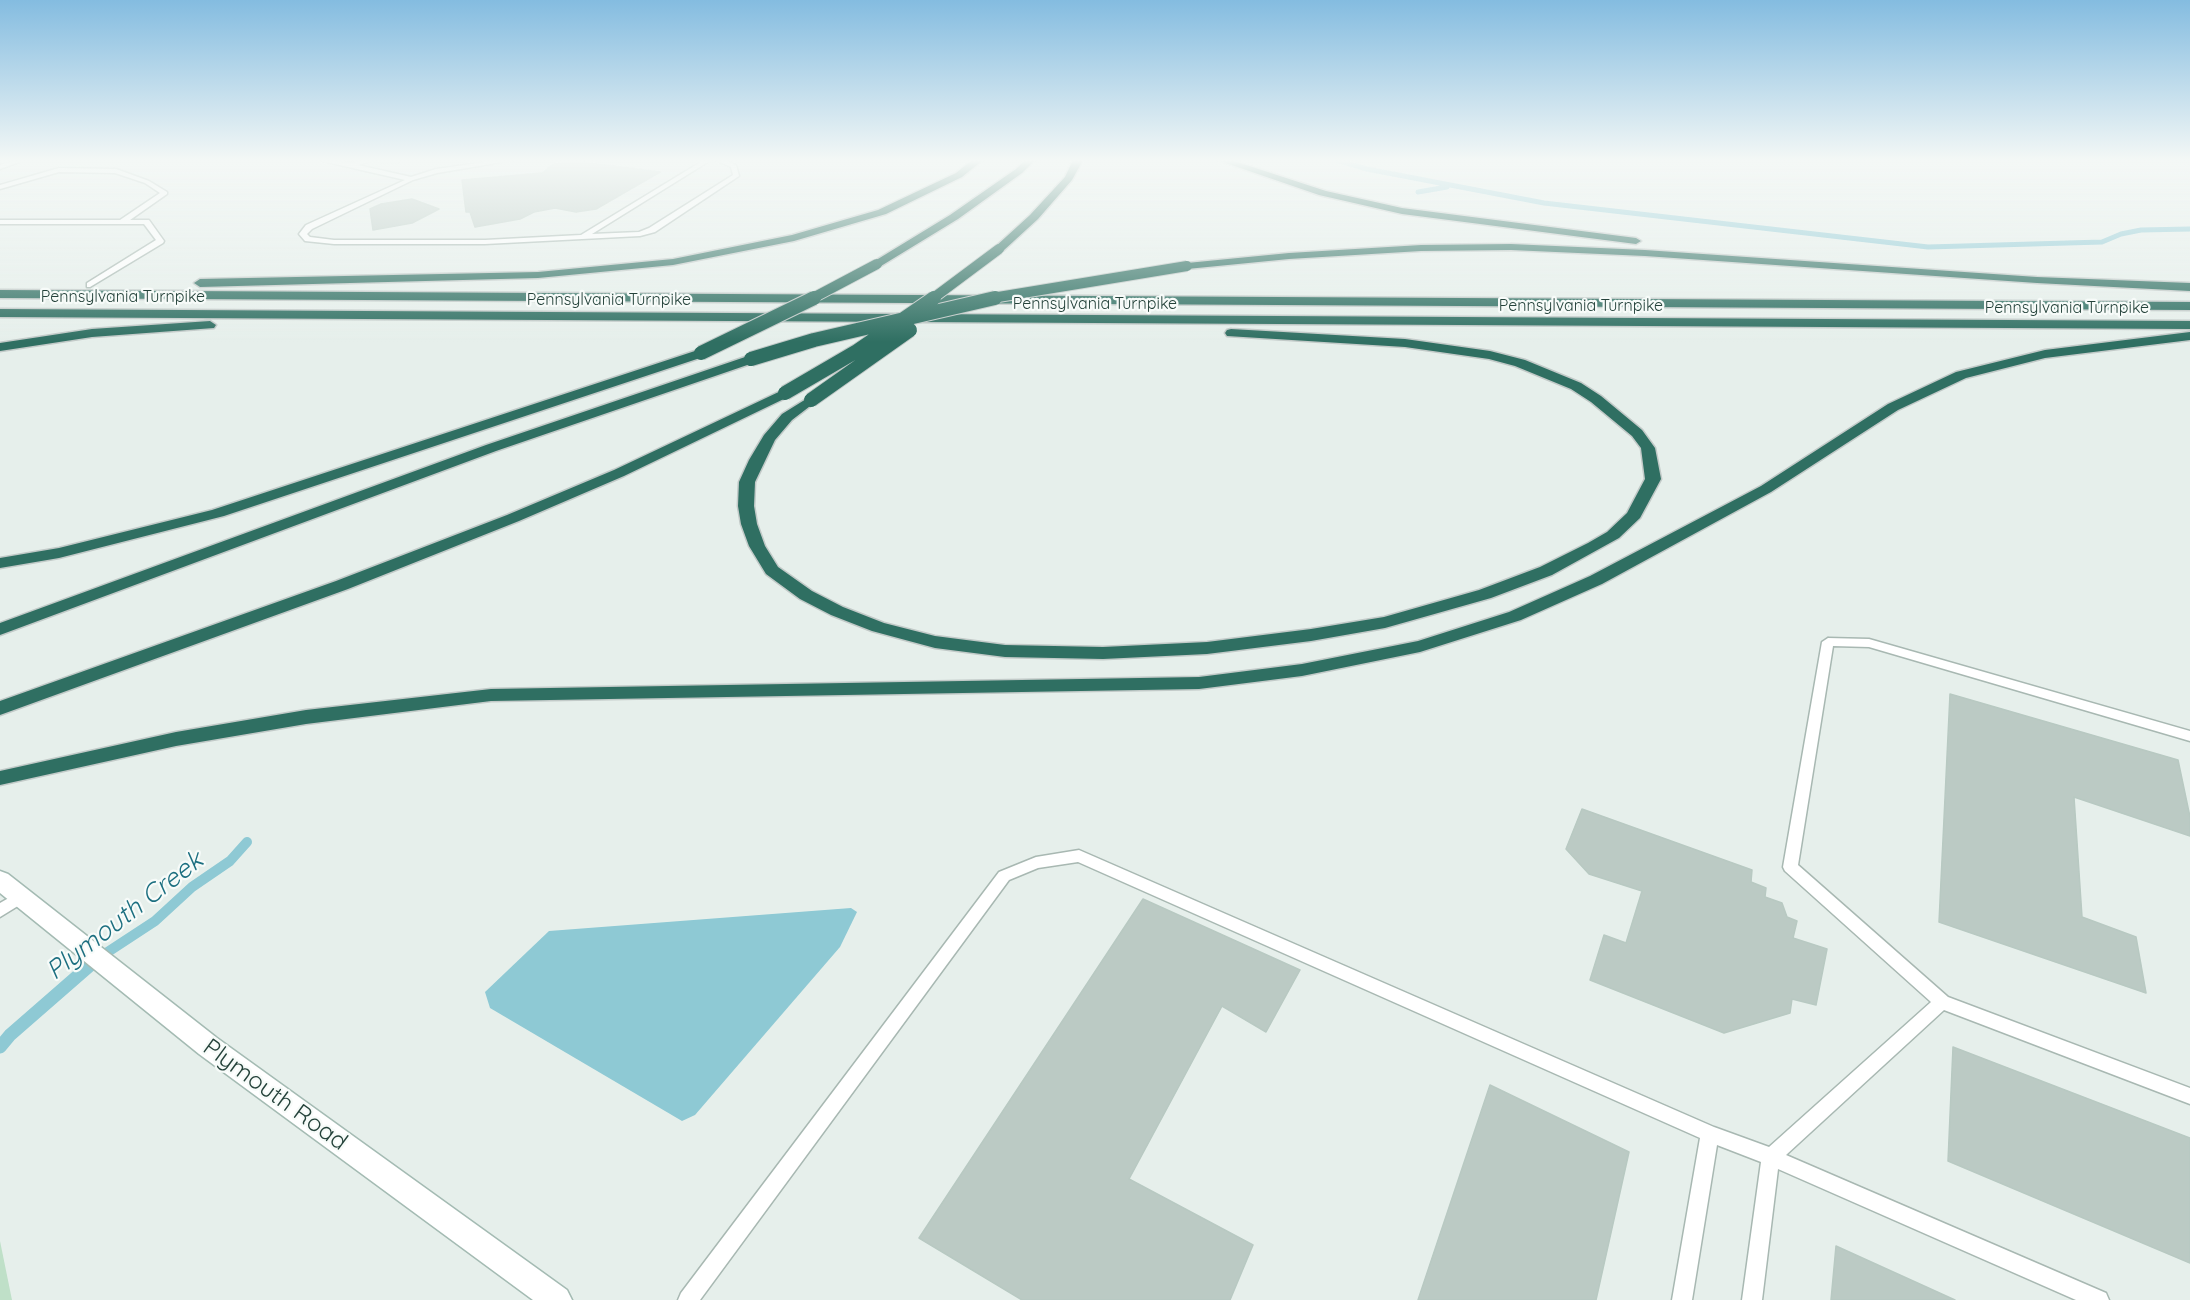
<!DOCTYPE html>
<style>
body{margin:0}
canvas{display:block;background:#e6efeb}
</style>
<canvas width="2190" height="1300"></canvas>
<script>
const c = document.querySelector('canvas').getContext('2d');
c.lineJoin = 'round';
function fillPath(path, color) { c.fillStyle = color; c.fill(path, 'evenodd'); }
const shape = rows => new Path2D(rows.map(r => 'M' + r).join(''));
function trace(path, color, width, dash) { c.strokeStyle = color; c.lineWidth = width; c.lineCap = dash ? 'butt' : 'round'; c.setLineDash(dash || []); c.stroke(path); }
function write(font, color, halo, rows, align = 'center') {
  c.font = font + ' Quicksand,sans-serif'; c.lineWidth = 4.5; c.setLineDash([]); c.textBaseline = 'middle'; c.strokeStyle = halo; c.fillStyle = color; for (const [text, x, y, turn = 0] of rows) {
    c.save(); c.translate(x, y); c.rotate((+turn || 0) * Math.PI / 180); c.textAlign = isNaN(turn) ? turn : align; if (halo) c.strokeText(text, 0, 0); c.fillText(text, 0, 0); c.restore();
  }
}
fillPath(shape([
 [0,1241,12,1300,0,1300]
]), '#bfe0c8');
fillPath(shape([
 [851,908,857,912,840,947,695,1115,682,1121,490,1008,485,992,549,931]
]), '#8ec9d4');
trace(shape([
 [1336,160,1367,169,1544,203,1928,247,2102,242,2121,234,2141,230,2190,229],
 [1418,192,1447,187]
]), '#8ec9d4', 5);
trace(shape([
 [94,961,155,921,192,887,230,861,247,842]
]), '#8ec9d4', 10);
trace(shape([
 [0,1047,10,1035,96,960]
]), '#8ec9d4', 13);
const building = shape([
 [575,161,660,172,596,209,576,212,555,208,534,212,520,219,475,227,470,212,466,212,462,180,542,173,553,164,575,161],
 [412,199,439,209,412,223,373,230,370,209,381,204,412,199],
 [1950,694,2178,760,2190,817,2190,836,2074,797,2082,917,2136,937,2146,993,1939,922,1950,694],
 [1582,809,1752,870,1751,882,1766,888,1765,897,1782,903,1787,917,1797,921,1793,938,1827,949,1816,1005,1792,999,1790,1013,1724,1033,1590,980,1604,935,1626,943,1642,891,1589,874,1566,849,1582,809],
 [1143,899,1300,970,1266,1032,1222,1006,1129,1179,1253,1245,1230,1300,1022,1300,919,1238,1143,899],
 [1953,1047,2190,1138,2190,1263,1948,1161,1953,1047],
 [1490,1085,1629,1152,1596,1300,1418,1300,1490,1085],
 [1836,1246,1955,1300,1831,1300,1836,1246]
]);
fillPath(building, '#bbcac4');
trace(building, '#b8c9c2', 1.5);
const lane = shape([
 [16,160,25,160,0,169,0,165,16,160],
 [318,160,350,163,375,160,358,165,411,177,436,169,499,160,514,160,437,173,413,180,312,229,307,234,310,237,334,240,485,240,581,235,704,160,711,160,592,234,639,232,649,228,733,175,731,167,715,160,724,160,736,165,739,176,655,232,640,236,485,244,334,244,305,241,299,234,306,225,405,180,318,160],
 [379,160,401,160,398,162,382,162,379,160],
 [59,168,116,169,149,181,167,192,167,194,130,220,149,220,164,241,163,243,90,287,87,287,87,283,156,240,144,224,0,224,0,220,120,220,160,193,145,183,115,173,59,172,0,189,0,185,59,168],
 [1828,638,1869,639,2190,731,2190,741,1869,647,1833,646,1798,865,1948,997,2190,1088,2190,1104,1944,1010,1786,1155,2106,1293,2109,1300,2076,1300,1778,1169,1762,1300,1742,1300,1761,1162,1717,1145,1692,1300,1672,1300,1700,1138,1078,862,1038,868,1009,880,700,1300,678,1300,681,1293,999,872,1036,857,1079,850,1714,1127,1769,1147,1931,1002,1785,871,1783,867,1822,642,1828,638],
 [21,891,26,893,28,897,26,901,0,917,0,903,21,891]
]);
const secondary = shape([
 [0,871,8,874,217,1038,567,1290,572,1300,533,1300,199,1054,0,893,0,871]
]);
const highway = shape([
 [972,160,983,160,962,177,886,214,794,241,673,265,538,278,200,287,194,283,200,279,538,272,673,259,792,235,878,210,956,173,972,160],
 [1025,160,1035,160,1022,173,958,219,881,266,873,266,873,262,950,215,1016,169,1025,160],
 [1073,160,1083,160,1072,180,1038,219,1003,251,995,251,995,247,1030,215,1065,177,1073,160],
 [1217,160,1231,160,1326,191,1402,208,1636,238,1641,241,1636,244,1402,214,1319,195,1217,160],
 [1511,244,1645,250,2037,277,2190,283,2190,291,2037,283,1645,256,1511,250,1421,251,1289,259,1187,269,1181,266,1187,263,1289,253,1421,245,1511,244],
 [0,290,2190,302,2190,310,0,298,0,290],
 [0,309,2190,321,2190,329,0,317,0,309],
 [210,321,216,325,214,328,92,337,0,351,0,343,92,329,210,321],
 [1231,329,1405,339,1490,351,1525,360,1581,383,1601,396,1642,430,1655,448,1661,479,1640,518,1619,538,1552,575,1491,598,1385,628,1311,641,1207,654,1103,659,1005,657,935,648,872,631,831,615,800,599,766,574,749,546,741,524,738,506,739,482,749,460,764,435,782,414,811,396,818,400,792,420,775,440,755,482,754,506,757,524,765,546,778,567,812,591,843,607,884,623,935,636,1005,645,1103,647,1207,642,1311,629,1384,617,1479,590,1540,567,1588,543,1607,532,1627,513,1645,479,1641,448,1632,436,1591,402,1571,389,1515,366,1489,359,1405,347,1227,336,1225,333,1227,330,1231,329],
 [2190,332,2190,340,2045,358,1966,378,1898,410,1771,492,1602,584,1521,620,1420,652,1302,676,1199,689,491,701,306,724,176,746,0,785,0,771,176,732,306,710,491,689,1199,677,1302,664,1418,641,1509,612,1590,576,1761,486,1888,404,1956,372,2045,350,2190,332],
 [701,349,707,353,706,356,224,516,59,558,0,568,0,558,59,548,212,510,701,349],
 [751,355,757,359,756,362,496,451,0,635,0,623,486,445,751,355],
 [785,389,790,390,792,393,790,396,624,476,519,521,348,589,0,715,0,701,336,581,507,515,614,470,785,389]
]);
trace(lane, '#a8b8b2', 3);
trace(secondary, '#a4bbb3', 3);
trace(highway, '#c2cac8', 3);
fillPath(lane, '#fff');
fillPath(secondary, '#fff');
fillPath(highway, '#2f6f62');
const highwayBridgeFar1 = shape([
 [811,299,877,264],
 [932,299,999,249],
 [986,299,1187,266]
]);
const highwayBridge = shape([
 [701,353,814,298],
 [751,359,814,340,995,298],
 [785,393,857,351,934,298],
 [811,400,910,330]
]);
trace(highwayBridgeFar1, '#c2cac8', 12, []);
trace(highwayBridge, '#c2cac8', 16, []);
trace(highwayBridgeFar1, '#2f6f62', 10);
trace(highwayBridge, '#2f6f62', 14);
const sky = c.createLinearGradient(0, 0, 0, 342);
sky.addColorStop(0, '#84bce0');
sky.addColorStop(0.47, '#f4f8f6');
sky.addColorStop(1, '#f4f8f600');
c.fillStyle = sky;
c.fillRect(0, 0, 2190, 342);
write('16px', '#24423a', '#f7fbf9', [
 ["Pennsylvania Turnpike",123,297],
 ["Pennsylvania Turnpike",609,300],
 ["Pennsylvania Turnpike",1095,304],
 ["Pennsylvania Turnpike",1581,306],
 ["Pennsylvania Turnpike",2067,308]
]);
write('24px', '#24423a', '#f7fbf9', [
 ["Plymouth Road",275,1095,36]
]);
write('italic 26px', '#1c6f80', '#f7fbf9', [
 ["Plymouth Creek",125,916,-38]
]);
</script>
